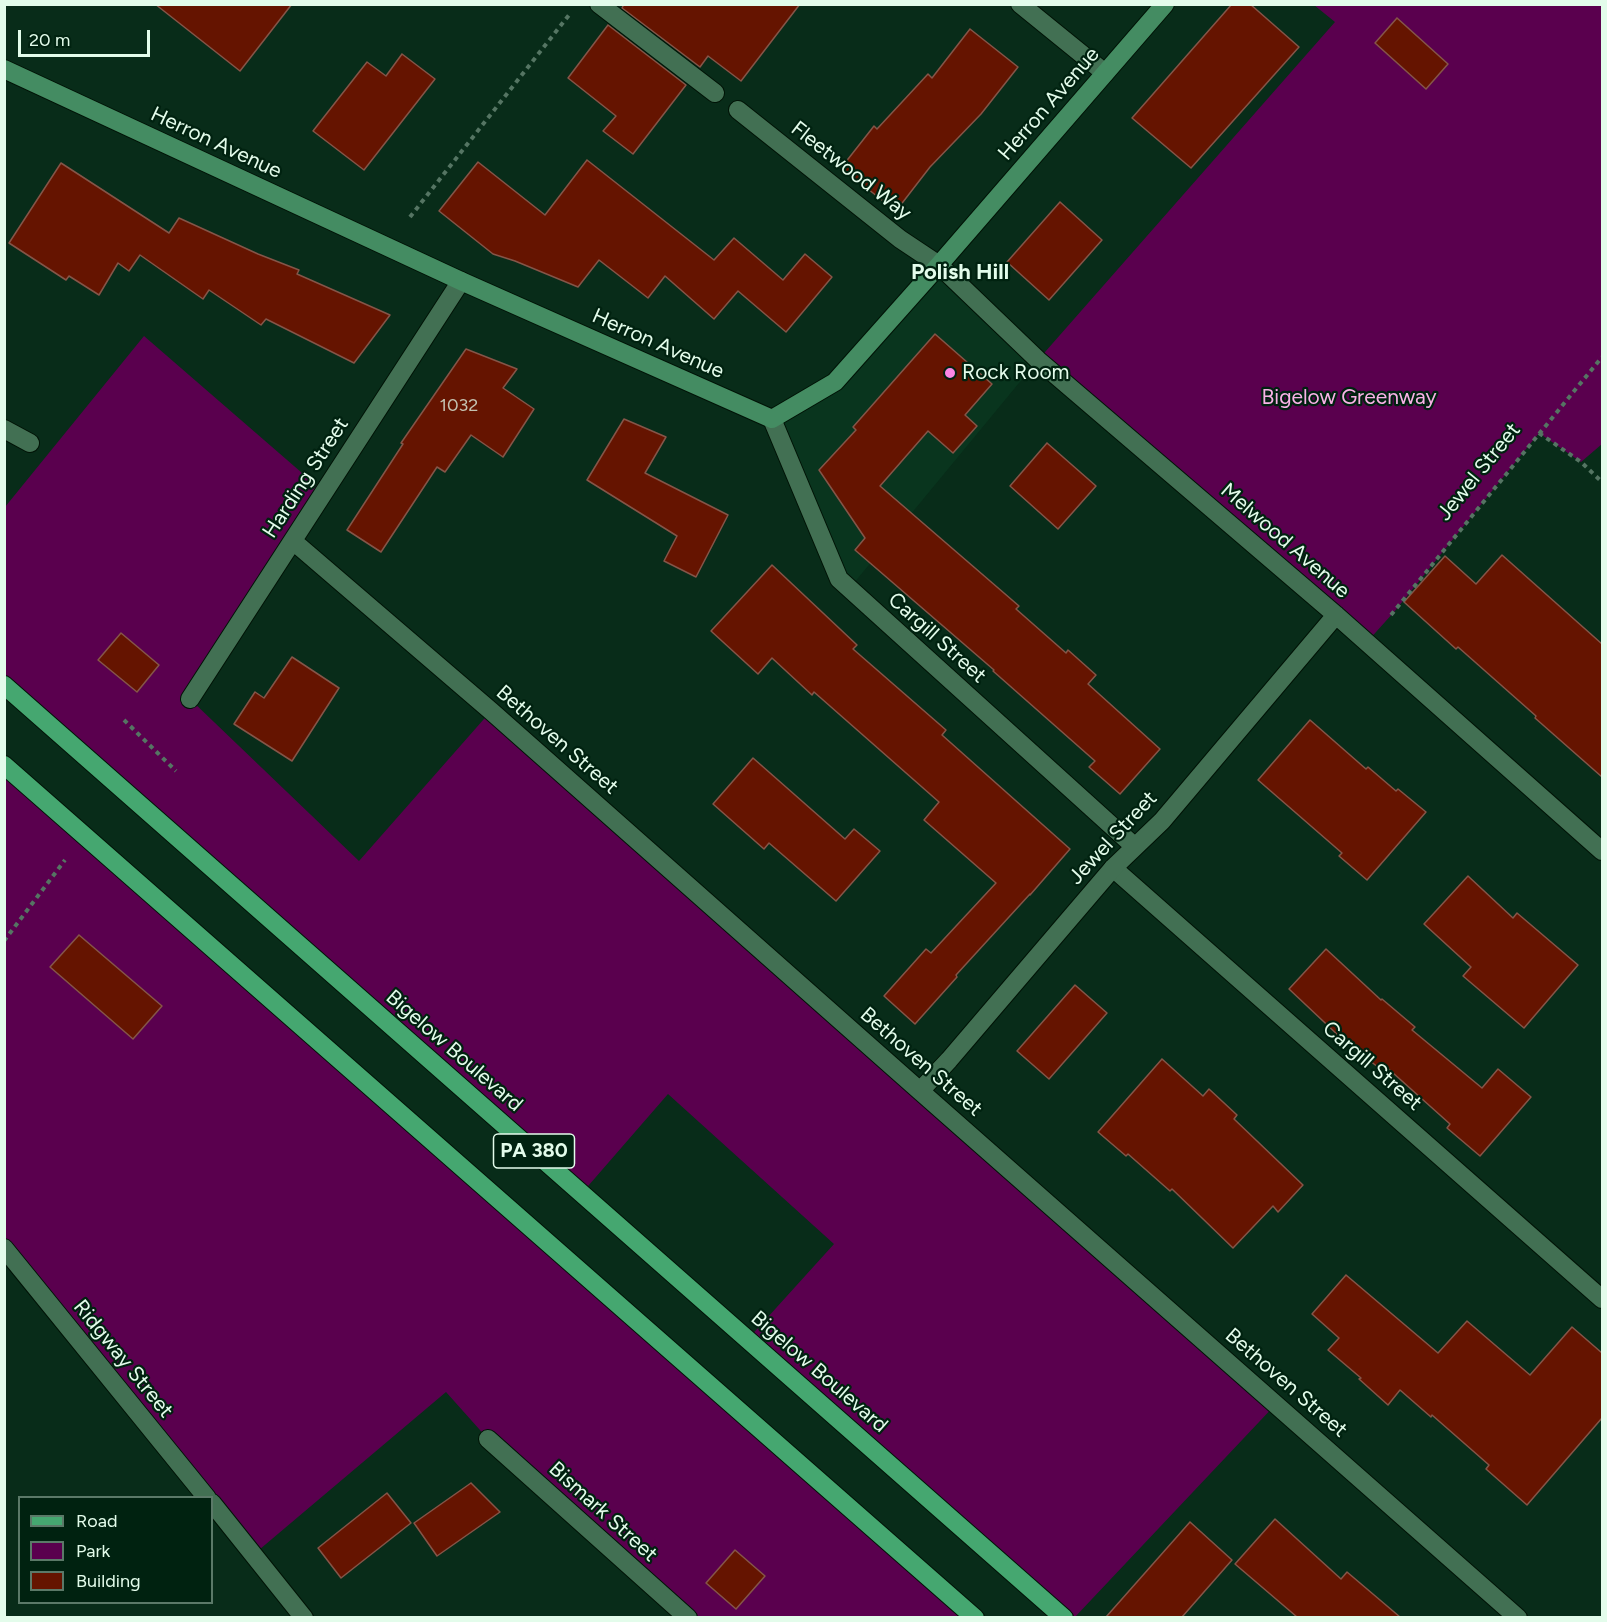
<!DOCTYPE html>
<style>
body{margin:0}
#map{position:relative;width:1607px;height:1622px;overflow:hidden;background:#082c19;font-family:Figtree,sans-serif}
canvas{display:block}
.frame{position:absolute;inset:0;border:6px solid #e3fceb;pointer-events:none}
.legend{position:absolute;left:18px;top:1496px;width:195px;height:108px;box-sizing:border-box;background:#002210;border:2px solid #5b7968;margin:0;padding:8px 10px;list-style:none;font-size:18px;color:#e3fceb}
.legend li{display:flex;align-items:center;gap:12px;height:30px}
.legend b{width:30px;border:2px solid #5b7968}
.scale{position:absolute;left:18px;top:30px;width:132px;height:27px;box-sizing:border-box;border:3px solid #e3fceb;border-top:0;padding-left:8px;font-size:18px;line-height:21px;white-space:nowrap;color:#e3fceb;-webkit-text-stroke:4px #002210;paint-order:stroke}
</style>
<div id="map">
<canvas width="1607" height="1622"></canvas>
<div class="frame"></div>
<ul class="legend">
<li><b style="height:8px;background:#45a770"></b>Road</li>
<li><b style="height:16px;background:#5a004e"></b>Park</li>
<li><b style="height:16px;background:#651400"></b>Building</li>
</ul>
<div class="scale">20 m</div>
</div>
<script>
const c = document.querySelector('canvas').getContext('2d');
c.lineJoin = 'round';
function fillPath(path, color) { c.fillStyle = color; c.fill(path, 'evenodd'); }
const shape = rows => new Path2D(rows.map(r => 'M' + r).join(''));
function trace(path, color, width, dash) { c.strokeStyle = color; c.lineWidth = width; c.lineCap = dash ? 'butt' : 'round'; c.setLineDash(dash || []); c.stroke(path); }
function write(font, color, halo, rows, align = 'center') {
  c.font = font + ' Figtree,sans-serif'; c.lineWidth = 4.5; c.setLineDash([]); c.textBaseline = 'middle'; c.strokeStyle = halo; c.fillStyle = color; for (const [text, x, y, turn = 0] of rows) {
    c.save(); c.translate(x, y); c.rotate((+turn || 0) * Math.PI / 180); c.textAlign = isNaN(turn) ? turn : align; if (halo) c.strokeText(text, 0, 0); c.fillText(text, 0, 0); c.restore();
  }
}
fillPath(shape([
 [939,265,1038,360,849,589,772,419,835,382]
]), '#09351e');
fillPath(shape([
 [1314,5,1602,5,1602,444,1581,462,1539,433,1394,612,1367,642,1038,360,1335,22],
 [144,336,324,492,190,699,359,861,491,711,1276,1404,1075,1617,1064,1617,748,1339,834,1244,668,1094,582,1193,5,685,5,507],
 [5,765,975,1617,688,1617,488,1439,446,1392,253,1555,5,1248]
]), '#5a004e');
const building = shape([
 [155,4,292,4,240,71,155,4],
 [624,4,800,4,741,81,708,56,700,67,622,8,624,4],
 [1232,4,1250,4,1299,47,1191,168,1132,118,1232,4],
 [1397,18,1448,64,1426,89,1375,43,1397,18],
 [608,25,686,85,633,154,603,131,616,116,568,78,608,25],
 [970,29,1018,67,981,114,930,167,896,211,841,168,874,126,877,129,928,74,932,78,970,29],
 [402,54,435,79,364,170,313,131,367,62,386,76,402,54],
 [587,160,714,260,734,238,783,280,805,254,832,277,786,332,738,291,714,319,665,276,648,298,599,260,578,287,515,261,493,254,439,211,478,162,545,215,587,160],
 [61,163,169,233,179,218,258,254,299,270,297,274,390,315,354,363,266,319,261,325,209,290,203,299,140,255,129,271,118,263,99,295,69,276,66,280,9,243,61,163],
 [1060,202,1102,240,1049,300,1007,262,1060,202],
 [935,334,992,384,965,415,977,426,953,453,928,431,880,486,1019,606,1016,609,1066,653,1068,650,1096,675,1088,684,1160,749,1120,794,1089,767,1095,761,993,671,994,670,855,550,865,538,819,470,856,430,853,427,935,334],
 [466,349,517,369,503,388,534,409,503,457,471,435,445,472,437,467,381,552,347,530,403,444,401,443,466,349],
 [624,419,666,437,645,473,728,515,696,577,664,561,677,536,587,480,624,419],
 [1047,443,1096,486,1058,529,1010,486,1047,443],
 [1502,555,1602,644,1602,777,1535,718,1536,716,1458,647,1456,649,1404,602,1445,556,1476,584,1502,555],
 [772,565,857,645,853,649,946,730,942,735,1070,849,1030,895,1030,894,956,975,957,977,915,1024,884,996,926,949,931,953,996,883,924,820,939,802,814,692,812,695,772,658,758,674,711,631,772,565],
 [121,633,159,665,137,692,98,660,121,633],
 [292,657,339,688,292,761,234,724,255,692,264,698,292,657],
 [1310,720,1366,769,1368,767,1396,791,1398,789,1426,812,1367,880,1339,856,1342,853,1258,780,1310,720],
 [753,758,845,839,854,829,880,851,836,901,769,843,764,849,713,804,753,758],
 [1468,876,1513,918,1517,913,1578,965,1524,1028,1463,976,1471,967,1424,924,1468,876],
 [79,935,162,1006,133,1039,50,967,79,935],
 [1326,949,1381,1000,1382,999,1415,1027,1412,1030,1482,1088,1498,1069,1531,1097,1480,1156,1447,1128,1450,1124,1383,1064,1379,1068,1340,1037,1289,989,1326,949],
 [1075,985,1107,1013,1049,1079,1017,1051,1075,985],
 [1162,1059,1203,1096,1209,1089,1237,1115,1234,1119,1303,1185,1278,1212,1273,1206,1233,1248,1172,1189,1170,1191,1128,1154,1126,1156,1098,1132,1162,1059],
 [1346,1275,1438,1353,1467,1321,1530,1375,1572,1327,1602,1353,1602,1418,1527,1505,1486,1469,1489,1465,1432,1415,1431,1417,1400,1390,1388,1405,1359,1379,1361,1378,1328,1350,1339,1338,1312,1314,1346,1275],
 [471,1483,500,1512,437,1556,414,1523,471,1483],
 [387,1493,411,1523,341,1578,318,1548,387,1493],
 [1275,1519,1341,1579,1347,1572,1400,1617,1297,1617,1235,1564,1275,1519],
 [1190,1522,1232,1560,1182,1617,1106,1617,1190,1522],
 [735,1550,765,1576,736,1609,706,1583,735,1550]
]);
fillPath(building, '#651400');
trace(building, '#855548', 1.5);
const lane = shape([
 [599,4,715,93],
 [738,110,900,239,939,265],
 [4,429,30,443],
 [1113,868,1602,1299]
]);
const street = shape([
 [1020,4,1105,73],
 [939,265,1038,360,1336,615,1602,851],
 [772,419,839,579,1134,846],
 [293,541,491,711,920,1091,1518,1618],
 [190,699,461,281],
 [920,1091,949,1060,1113,868,1162,821,1336,615],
 [4,1248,207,1498],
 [488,1439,688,1618],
 [212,1503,304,1618]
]);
const secondary = shape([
 [4,69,461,281,772,419,835,382,939,265,1165,4]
]);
const primary = shape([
 [4,685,1064,1618],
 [4,765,975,1618]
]);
trace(lane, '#001306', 20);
trace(street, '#001306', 20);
trace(secondary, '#001306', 20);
trace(primary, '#001306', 20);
trace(shape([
 [410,217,569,15],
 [1539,433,1581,462,1602,482],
 [1391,615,1602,357],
 [124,720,176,771],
 [4,941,65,860]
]), '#557563', 4, [4.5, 4.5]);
trace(lane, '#427053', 18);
trace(street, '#427053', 18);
trace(secondary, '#448c62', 18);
trace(primary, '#45a770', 18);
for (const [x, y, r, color] of [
 [950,373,6,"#fc86e3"]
]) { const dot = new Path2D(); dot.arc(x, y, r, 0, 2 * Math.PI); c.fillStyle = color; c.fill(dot); trace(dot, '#002210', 2); }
write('18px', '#c4c2b0', null, [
 ["1032",459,406]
]);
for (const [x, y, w] of [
 [534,1151,81]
]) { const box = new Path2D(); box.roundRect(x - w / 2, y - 17, w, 34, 4.5); c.fillStyle = '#002210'; c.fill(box); trace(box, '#e3fceb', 1.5); }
write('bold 20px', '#e3fceb', null, [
 ["PA 380",534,1151]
]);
write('21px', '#e3fceb', '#002210', [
 ["Herron Avenue",1049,104,-49],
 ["Herron Avenue",216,143,25],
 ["Fleetwood Way",851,171,38],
 ["Herron Avenue",658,344,24],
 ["Jewel Street",1479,472,-51],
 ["Harding Street",306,478,-57],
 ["Melwood Avenue",1285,541,41],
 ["Cargill Street",937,638,42],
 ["Bethoven Street",557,740,41],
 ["Jewel Street",1113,838,-47],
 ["Bigelow Boulevard",454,1051,41],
 ["Bethoven Street",921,1062,41],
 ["Cargill Street",1372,1066,41],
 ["Ridgway Street",123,1359,51],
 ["Bigelow Boulevard",819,1372,41],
 ["Bethoven Street",1286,1383,41],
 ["Bismark Street",603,1512,42]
]);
write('21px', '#e3fceb', '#002210', [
 ["Rock Room",962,373]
], 'left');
write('21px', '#f9b2e7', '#002210', [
 ["Bigelow Greenway",1349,398]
]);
write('bold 22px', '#e3fceb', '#002210', [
 ["Polish Hill",960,273]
]);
</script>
